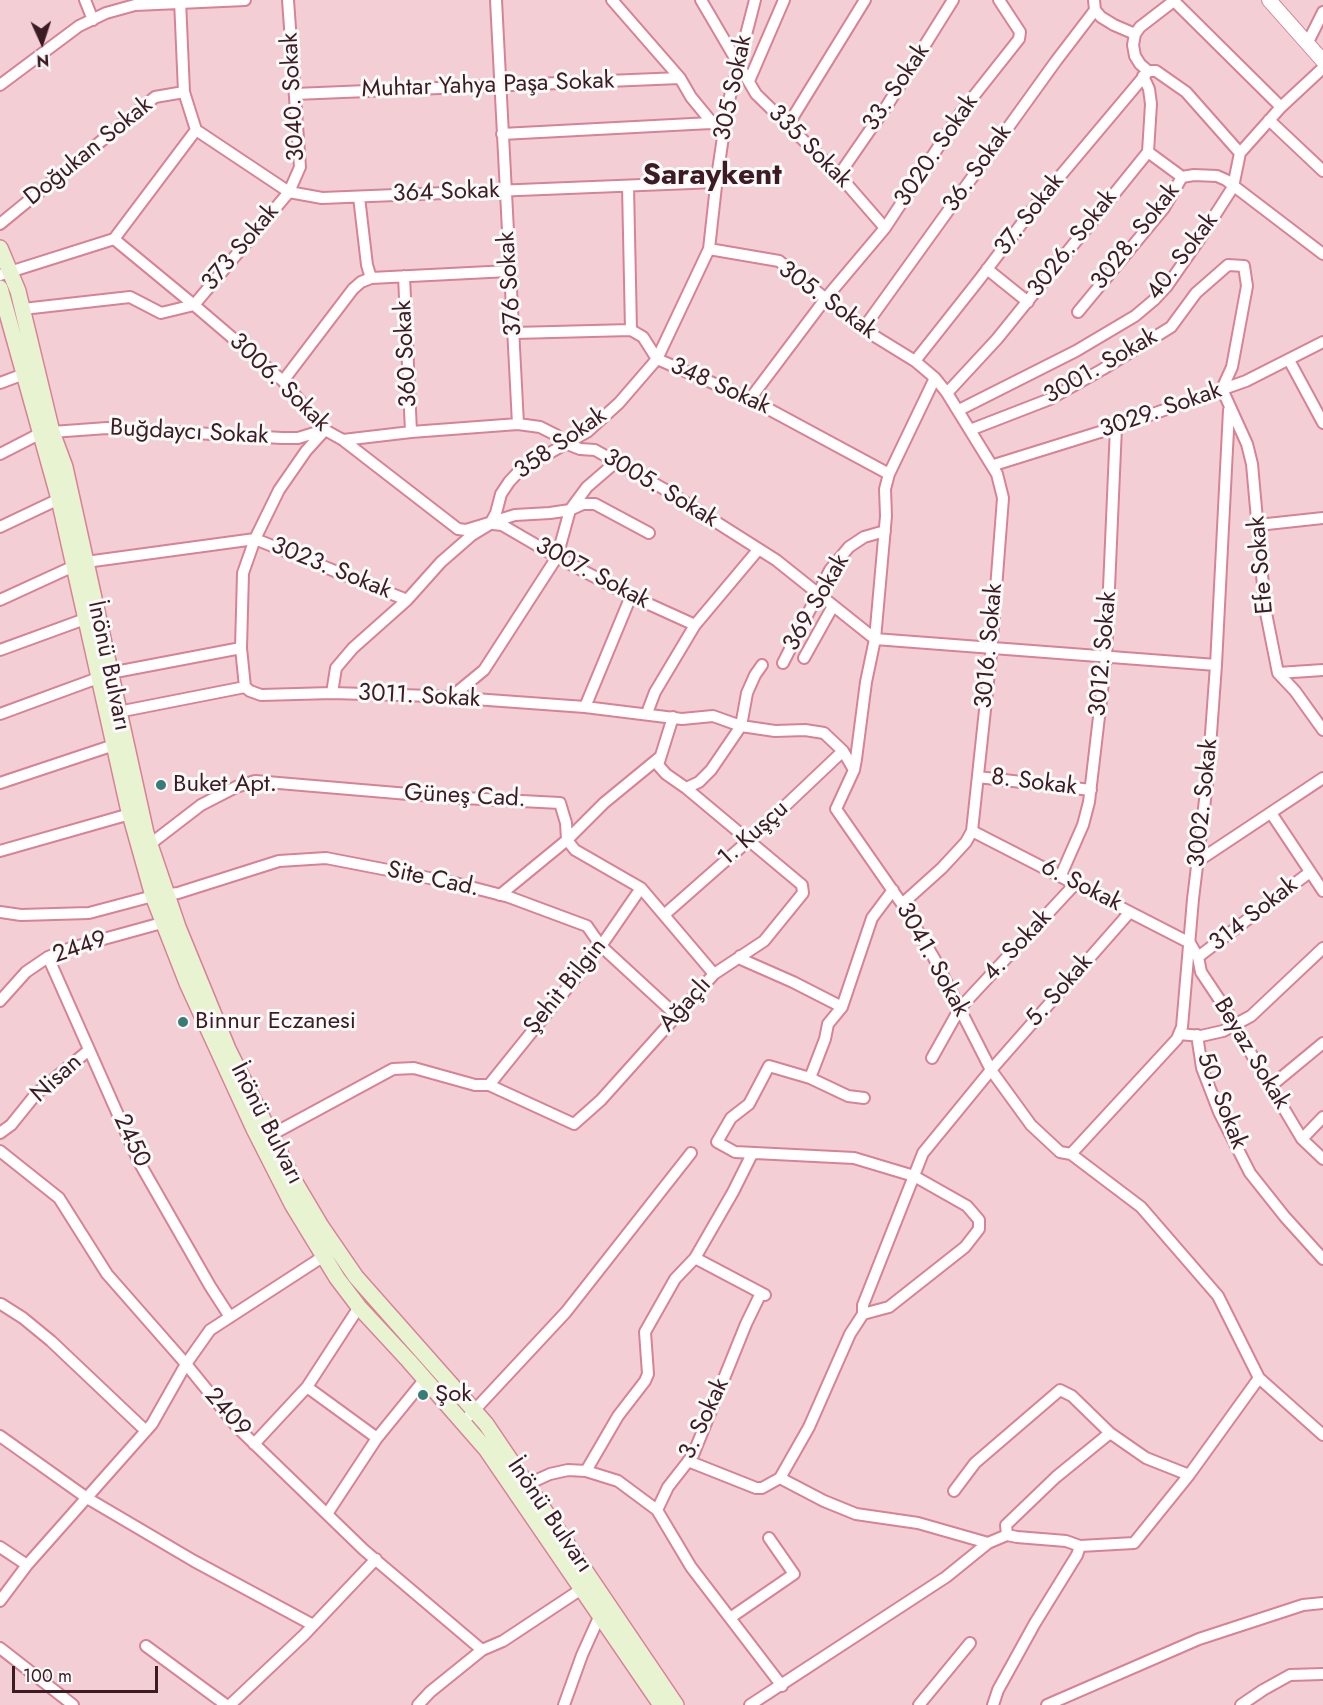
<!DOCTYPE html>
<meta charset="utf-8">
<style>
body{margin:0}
#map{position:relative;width:1323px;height:1705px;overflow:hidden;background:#f4ced5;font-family:Jost,sans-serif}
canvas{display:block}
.north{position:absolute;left:12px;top:12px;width:60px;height:60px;-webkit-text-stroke:4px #fafafa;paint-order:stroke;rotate:177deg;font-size:16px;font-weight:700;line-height:24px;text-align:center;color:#3c1b23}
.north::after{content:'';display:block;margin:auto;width:21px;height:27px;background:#3c1b23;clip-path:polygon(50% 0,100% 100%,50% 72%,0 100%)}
.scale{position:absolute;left:12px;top:1666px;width:146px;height:27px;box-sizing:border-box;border:3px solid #3c1b23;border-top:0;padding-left:8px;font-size:18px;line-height:21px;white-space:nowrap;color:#3c1b23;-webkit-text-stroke:4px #fafafa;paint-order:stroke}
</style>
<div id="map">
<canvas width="1323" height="1705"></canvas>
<div class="north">N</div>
<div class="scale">100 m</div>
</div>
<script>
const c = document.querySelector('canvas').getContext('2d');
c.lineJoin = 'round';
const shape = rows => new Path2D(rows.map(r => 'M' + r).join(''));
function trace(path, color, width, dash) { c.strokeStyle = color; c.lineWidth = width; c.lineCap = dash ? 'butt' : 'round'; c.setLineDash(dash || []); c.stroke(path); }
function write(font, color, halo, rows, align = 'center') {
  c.font = font + ' Jost,sans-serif'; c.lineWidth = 6; c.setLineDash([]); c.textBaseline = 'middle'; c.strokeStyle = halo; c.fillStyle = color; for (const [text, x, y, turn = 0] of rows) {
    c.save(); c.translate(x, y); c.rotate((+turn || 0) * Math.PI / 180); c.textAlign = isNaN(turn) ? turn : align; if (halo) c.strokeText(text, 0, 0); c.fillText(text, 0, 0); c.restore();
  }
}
const minor = shape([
 [85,0,93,20],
 [496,0,518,424],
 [612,0,680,78,691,97,714,125],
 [701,0,756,94,839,175,885,228],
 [755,0,728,104,717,177,709,249,657,359,750,399,889,474],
 [1094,0,1095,10,1101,17,1114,25,1135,34,1133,45,1135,56,1140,64,1148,71,1156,71,1186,92,1240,153],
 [1173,0,1281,107],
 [1135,34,1140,27,1175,0],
 [1308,42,1323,12],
 [749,81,784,0],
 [0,85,79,26,106,13,135,5,245,0],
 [295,94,680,78],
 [1269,120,1323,171],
 [788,125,865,0],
 [196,130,289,192,322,198,716,182],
 [502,134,711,123],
 [1148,152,1182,177],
 [839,175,888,104,953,0],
 [0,224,155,97,184,92],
 [114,239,196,130,184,92,180,0],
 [709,249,779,261,863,329,915,361,935,378,947,393,997,474,1003,498,991,654,972,831,966,842,942,868,902,904],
 [987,269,1028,302],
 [0,275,114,239,194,305,283,381,325,430,343,440,458,529,466,530,515,515,550,513,570,510,583,504,595,504,649,533],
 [404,276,411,432],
 [371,278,509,271],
 [23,309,130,297,161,313,194,305,289,192,300,167,288,0],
 [1078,312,1164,208,1182,177,1194,175,1217,176,1226,180,1323,254],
 [863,329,1056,61,1095,10],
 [514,333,631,330],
 [1289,360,1323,423],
 [915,361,979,280,1035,206,1146,74],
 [935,378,889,474,885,489,886,516,875,639,866,682,856,759,854,770,836,809,902,904,934,958,991,1070,1031,1125,1060,1152,1071,1154,1141,1207,1218,1296,1259,1378,1323,1435],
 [283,381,353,289,361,282,371,278,367,265,359,197],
 [0,383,24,374],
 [947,393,997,339,1148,152,1151,104,1149,89,1143,76],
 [750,399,826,298,885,228,962,111,1019,39,1020,32,999,0],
 [959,410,1076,351,1135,316,1154,300,1167,286,1199,240,1233,187,1240,153,1281,107,1323,68],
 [325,430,306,451,279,490,255,539,243,573,241,648,245,687,250,691,261,695,332,693,433,696,585,707,682,719,713,716,741,726,775,731,805,730,824,733,843,751,854,770],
 [970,430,1050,399,1103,369,1171,327,1196,293,1228,265,1244,266,1247,286,1232,367,1222,389,1247,444,1252,464,1265,608,1278,673,1295,691,1323,730],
 [52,432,107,428,282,438,298,438,324,430],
 [343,440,411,432,518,424,540,427,556,435,565,443,580,449,595,450,664,489,776,560,875,639,1216,665],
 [0,454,41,433],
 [994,465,1116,427,1246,381,1323,342],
 [493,524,502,525,557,557,631,596,695,625],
 [1258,525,1323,518],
 [0,527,59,499],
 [86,562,255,539,407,600],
 [0,600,74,566],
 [0,650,85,619],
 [804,658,833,606],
 [783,663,830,570,849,547,864,537,885,531],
 [110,673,241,648],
 [1278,673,1323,670],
 [332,693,336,668,353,648,407,600,441,562,472,535,490,524,496,513,501,494,509,482,521,469,587,432,619,403,657,359,643,337,631,330,628,186],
 [450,698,484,670,557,557,570,510,587,487,616,462],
 [585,707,631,596],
 [118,712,245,687],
 [647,713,655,692,695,625,758,550],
 [0,714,98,678],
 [978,777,1091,790],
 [0,783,114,745],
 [686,788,699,782,711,770,741,726,747,693,755,675,762,665],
 [1271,813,1323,891],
 [972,831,1190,943,1198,957,1201,972,1227,1011,1234,1025,1302,1139,1323,1159],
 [149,845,201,805,236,787,255,781,444,797,560,803,566,823,567,840,575,850,641,888,714,974],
 [0,851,130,814],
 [1198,861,1323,778],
 [1061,875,1083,825,1089,802,1106,657,1116,427],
 [500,895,567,840,604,803,660,757],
 [0,912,21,915,89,913,153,896,178,893,279,861,326,858,455,883,509,897,587,926,601,946,677,1016],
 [664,915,748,841,843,751],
 [740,956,743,960,793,982,842,1007],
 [48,957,139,1162,210,1286,230,1317],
 [1198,957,1310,872],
 [0,1001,26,972,48,957,71,948,169,921],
 [1179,1034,1201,1036,1223,1031,1251,1016,1323,948],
 [1197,1035,1202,1068,1219,1112,1250,1173,1285,1217,1323,1259],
 [932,1058,960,1008,1076,883],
 [810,1078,825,1039,828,1024,842,1007,872,918,893,890],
 [489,1085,601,946,641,888],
 [1271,1086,1323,1043],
 [0,1133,11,1125,36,1094,89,1050],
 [271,1135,393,1069,414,1068,475,1085,489,1085,574,1124,601,1100,714,974,764,941,803,893,802,885,686,788,666,774,658,765,673,717],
 [1302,1139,1323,1117],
 [0,1151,59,1198,107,1274,186,1364,238,1428,364,1550,482,1650],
 [1071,1154,1177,1039,1182,1027,1193,899,1208,775,1216,665,1229,410],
 [695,1258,765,1295],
 [1,1304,23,1318,51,1341,146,1431],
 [863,1314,889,1307,965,1247,979,1229,979,1220,967,1206,914,1176,854,1158,735,1152,717,1142,731,1118,749,1104,769,1066,810,1078,848,1096,864,1098],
 [307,1387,377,1438],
 [469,1416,566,1312,691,1153],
 [0,1436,87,1498,194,1561,313,1625],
 [254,1444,307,1387,359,1307],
 [688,1461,756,1488,762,1488,780,1478,809,1427,850,1334,863,1314,863,1305,923,1153,991,1070,1130,912],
 [586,1471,618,1416,645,1381,648,1374,645,1332,675,1279,695,1258,733,1192,752,1154],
 [780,1478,824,1501,856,1514,918,1523,988,1543],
 [528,1484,550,1474,568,1470,586,1471,618,1481,657,1510,668,1487,693,1455,746,1324,761,1293],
 [954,1491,975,1463,1060,1390,1072,1396,1110,1433,1146,1458,1189,1475],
 [657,1510,691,1567,782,1686],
 [327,1514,377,1438,425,1379],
 [1007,1535,1017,1537,1066,1541,1080,1546,1134,1543,1189,1475,1259,1378],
 [0,1547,27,1565],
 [0,1601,27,1565,152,1424,186,1364,210,1330,324,1256],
 [730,1618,794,1574,769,1538],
 [146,1646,226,1705],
 [0,1648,73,1705],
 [230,1705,304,1635,376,1559],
 [418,1705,430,1692,482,1650,503,1641,586,1586],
 [564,1705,582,1655,600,1615],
 [750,1705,946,1577,988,1543,1007,1535,1006,1525,1056,1477,1110,1433],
 [919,1705,970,1643],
 [993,1705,998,1690,1035,1623,1077,1555,1080,1546],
 [1047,1705,1199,1639,1303,1605,1323,1603],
 [1241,1705,1263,1690,1290,1675,1323,1674]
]);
const tertiary = shape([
 [1269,0,1323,61]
]);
const secondary = shape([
 [0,248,18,291,52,432,65,467,146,833,178,927,228,1049,292,1177,321,1226,356,1277,486,1424,676,1705],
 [0,288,59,499,128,807,153,896,187,983,254,1129,292,1204,337,1278,359,1307,409,1361,486,1449,661,1705]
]);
trace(minor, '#d88296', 14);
trace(tertiary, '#d88296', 16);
trace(secondary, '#d88296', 18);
trace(minor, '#fff', 10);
trace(tertiary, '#fff', 14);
trace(secondary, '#e7f3d1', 15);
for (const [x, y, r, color] of [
 [161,785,6,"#367d75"],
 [183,1022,6,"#367d75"],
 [423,1395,6,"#367d75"]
]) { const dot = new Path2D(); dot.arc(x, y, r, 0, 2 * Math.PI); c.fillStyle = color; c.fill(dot); trace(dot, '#fafafa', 2); }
write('24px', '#3c1b23', '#fafafa', [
 ["Muhtar Yahya Paşa Sokak",488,86,-2],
 ["305 Sokak",734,88,-78],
 ["33. Sokak",897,88,-56],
 ["3040. Sokak",294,97,-93],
 ["335 Sokak",809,147,45],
 ["3020. Sokak",937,151,-56],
 ["Doğukan Sokak",89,152,-39],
 ["36. Sokak",978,169,-55],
 ["364 Sokak",446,193,-2],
 ["37. Sokak",1030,215,-52],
 ["3028. Sokak",1136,237,-52],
 ["3026. Sokak",1073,244,-52],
 ["373 Sokak",241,248,-50],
 ["40. Sokak",1183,257,-53],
 ["376 Sokak",511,284,-94],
 ["305. Sokak",827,301,36],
 ["360 Sokak",407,354,-93],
 ["3001. Sokak",1101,367,-30],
 ["3006. Sokak",279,383,44],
 ["348 Sokak",720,387,24],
 ["3029. Sokak",1161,411,-19],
 ["Buğdaycı Sokak",189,433,3],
 ["358 Sokak",561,444,-35],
 ["3005. Sokak",660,489,31],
 ["Efe Sokak",1262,565,-95],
 ["3023. Sokak",331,569,22],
 ["3007. Sokak",592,574,28],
 ["369 Sokak",817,603,-60],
 ["3016. Sokak",990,646,-85],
 ["3012. Sokak",1104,654,-85],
 ["İnönü Bulvarı",108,666,78],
 ["3011. Sokak",419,697,3],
 ["8. Sokak",1034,783,7],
 ["Güneş Cad.",465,797,3],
 ["3002. Sokak",1204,803,-84],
 ["1. Kuşçu",754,834,-42],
 ["Site Cad.",433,880,12],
 ["6. Sokak",1081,886,27],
 ["314 Sokak",1254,915,-38],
 ["4. Sokak",1018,946,-47],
 ["2449",80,948,-19],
 ["3041. Sokak",932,960,61],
 ["Şehit Bilgin",566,987,-51],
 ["5. Sokak",1060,991,-49],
 ["Ağaçlı",686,1005,-48],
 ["Beyaz Sokak",1251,1054,59],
 ["Nisan",57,1079,-42],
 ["50. Sokak",1221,1101,69],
 ["İnönü Bulvarı",266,1124,63],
 ["2450",131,1141,65],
 ["2409",227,1413,49],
 ["3. Sokak",705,1419,-65],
 ["İnönü Bulvarı",549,1516,56]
]);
write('24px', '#3c1b23', '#fafafa', [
 ["Buket Apt.",173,785],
 ["Binnur Eczanesi",195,1022],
 ["Şok",435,1395]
], 'left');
write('bold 30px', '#3c1b23', '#fafafa', [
 ["Saraykent",712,177]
]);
</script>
